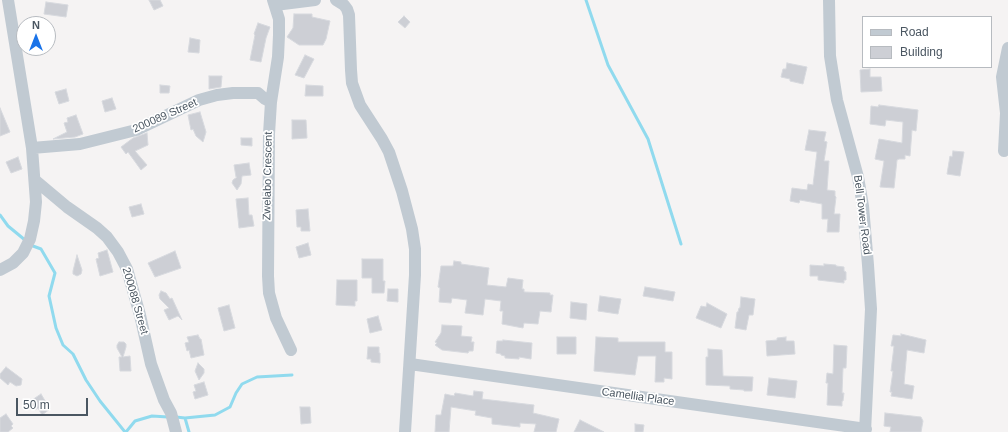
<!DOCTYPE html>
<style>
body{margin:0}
#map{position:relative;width:1008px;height:432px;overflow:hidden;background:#f5f3f3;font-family:Arial,sans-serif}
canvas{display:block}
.legend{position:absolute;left:862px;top:16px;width:130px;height:52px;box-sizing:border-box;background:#fff;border:1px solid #b7bbc0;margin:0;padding:5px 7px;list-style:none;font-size:12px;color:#4a5661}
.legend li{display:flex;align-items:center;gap:8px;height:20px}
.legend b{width:20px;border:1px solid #b7bbc0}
.north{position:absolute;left:16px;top:16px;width:40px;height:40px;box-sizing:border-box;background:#fff;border:1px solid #b7bbc0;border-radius:50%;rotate:0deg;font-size:11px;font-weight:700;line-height:16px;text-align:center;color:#4a5661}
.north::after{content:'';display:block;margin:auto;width:14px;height:18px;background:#1a73e8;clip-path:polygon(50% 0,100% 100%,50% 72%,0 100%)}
.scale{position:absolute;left:16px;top:398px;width:72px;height:18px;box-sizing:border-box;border:2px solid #4a5661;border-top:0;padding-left:5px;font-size:12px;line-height:14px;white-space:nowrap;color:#4a5661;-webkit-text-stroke:3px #fff;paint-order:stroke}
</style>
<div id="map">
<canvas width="1008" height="432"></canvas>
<ul class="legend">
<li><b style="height:5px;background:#c1cad2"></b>Road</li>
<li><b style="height:11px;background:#cdcfd5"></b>Building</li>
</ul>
<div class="north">N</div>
<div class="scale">50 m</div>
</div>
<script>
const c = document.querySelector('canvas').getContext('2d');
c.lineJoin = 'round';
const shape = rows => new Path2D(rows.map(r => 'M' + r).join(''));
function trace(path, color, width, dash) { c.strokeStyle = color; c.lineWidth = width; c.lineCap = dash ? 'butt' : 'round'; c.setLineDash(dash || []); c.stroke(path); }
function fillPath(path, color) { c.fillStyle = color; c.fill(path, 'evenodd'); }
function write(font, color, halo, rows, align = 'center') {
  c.font = font + ' Arial,sans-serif'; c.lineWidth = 3.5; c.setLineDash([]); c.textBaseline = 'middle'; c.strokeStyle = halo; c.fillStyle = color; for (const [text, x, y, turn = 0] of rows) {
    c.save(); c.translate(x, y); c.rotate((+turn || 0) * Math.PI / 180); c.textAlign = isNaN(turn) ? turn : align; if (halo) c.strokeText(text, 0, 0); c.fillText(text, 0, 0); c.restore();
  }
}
trace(shape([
 [586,0,608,65,648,139,681,244],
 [0,215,8,226,25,240],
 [33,246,41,249,55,273,49,296,56,328,63,345,73,354,86,380,100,401,125,432],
 [176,417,185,418,215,415,230,407,236,393,242,384,257,377,292,375],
 [185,418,189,432],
 [126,432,135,421,152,416,168,417]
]), '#90daee', 3);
const building = shape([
 [149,0,160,0,163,6,154,10,149,0],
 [46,2,68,5,66,17,44,14,46,2],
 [294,14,312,14,312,17,330,21,326,39,323,45,299,45,287,37,293,28,294,14],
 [404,16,410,22,405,28,398,22,404,16],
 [258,23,270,27,266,38,261,62,250,60,255,35,254,34,258,23],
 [190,38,200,40,199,53,188,52,190,38],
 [305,55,314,59,304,78,295,75,305,55],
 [787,63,807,67,803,84,790,81,790,79,781,77,783,69,786,69,787,63],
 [870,69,870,77,881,77,882,91,861,92,860,70,870,69],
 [209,76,222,76,221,87,209,89,209,76],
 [160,85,170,86,169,93,160,93,160,85],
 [306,85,323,86,323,96,305,96,306,85],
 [66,89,69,101,59,104,55,92,66,89],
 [112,98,116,109,105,112,102,101,112,98],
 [879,105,918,110,916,131,912,130,910,156,905,155,905,159,899,159,897,160,894,188,880,187,884,161,875,159,879,139,902,143,903,122,886,120,885,126,870,124,871,106,878,107,879,105],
 [0,108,10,132,0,136,0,108],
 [200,112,206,132,203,142,196,136,193,129,191,130,188,115,200,112],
 [76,115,83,134,75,137,53,139,67,132,64,123,68,122,67,118,76,115],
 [292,120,306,120,307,138,292,139,292,120],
 [809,130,826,132,824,141,827,142,824,161,829,161,827,190,835,191,835,196,836,197,834,214,840,214,839,232,827,232,828,219,822,219,822,204,800,200,799,203,790,201,792,188,807,190,808,184,813,185,817,152,805,150,809,130],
 [147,133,148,145,135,151,147,165,141,170,128,152,126,154,121,147,133,138,147,133],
 [241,138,252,138,252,146,241,145,241,138],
 [953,151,964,152,960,176,947,174,950,156,952,157,953,151],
 [18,157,22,169,11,173,6,162,18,157],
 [249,163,251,175,242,176,241,184,237,190,232,183,233,180,237,177,236,177,234,165,249,163],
 [248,198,249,215,252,215,254,226,239,228,236,199,248,198],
 [141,204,144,214,132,217,129,207,141,204],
 [308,209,310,231,301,231,301,227,297,227,296,210,308,209],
 [308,243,311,255,299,258,296,247,308,243],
 [107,250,113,272,100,276,96,259,99,258,98,253,107,250],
 [175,251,181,268,155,277,148,263,175,251],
 [77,255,82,270,81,274,77,276,73,274,73,271,77,255],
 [362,259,383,259,383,281,385,281,384,293,372,293,372,278,362,278,362,259],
 [454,261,461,262,461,264,489,268,487,285,506,287,508,278,523,280,522,289,524,289,524,292,550,293,550,295,553,295,551,312,540,311,538,324,524,323,523,328,502,324,503,311,500,311,501,301,485,299,483,315,465,313,467,300,452,298,451,303,439,302,440,288,438,287,441,266,453,266,454,261],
 [824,264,836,265,836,266,844,267,844,271,846,272,846,280,844,280,844,283,818,280,818,276,810,276,810,265,824,266,824,264],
 [337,280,357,280,357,301,355,301,355,306,336,305,337,280],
 [645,287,675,292,673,301,643,296,645,287],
 [388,289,398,289,398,302,387,301,388,289],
 [161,291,166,293,170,299,172,298,182,320,178,316,169,320,164,310,169,308,160,299,159,295,161,291],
 [600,296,621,299,618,314,598,311,600,296],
 [741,297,755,299,753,315,749,315,746,330,735,328,737,312,738,312,739,308,740,308,741,297],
 [571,302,587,304,586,320,570,318,571,302],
 [707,303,727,314,721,328,696,318,701,306,706,307,707,303],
 [229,305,235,328,224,331,218,308,229,305],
 [378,316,382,330,370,333,367,319,378,316],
 [442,325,462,326,461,336,472,337,471,342,474,342,473,351,469,351,468,353,442,350,435,345,437,343,435,342,441,333,442,325],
 [901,334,926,340,924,353,907,350,904,384,914,386,912,399,891,396,892,392,890,392,893,371,891,371,894,346,891,346,893,335,901,336,901,334],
 [198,335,200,339,201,339,204,355,191,358,189,350,187,351,185,343,189,342,187,337,198,335],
 [557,337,576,337,576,354,557,354,557,337],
 [596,337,618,338,618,342,665,342,665,352,672,352,672,379,664,378,664,382,655,382,656,356,638,356,635,375,594,371,596,337],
 [786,337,786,341,794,341,795,354,767,356,766,341,777,340,777,338,786,337],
 [503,340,532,343,531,359,519,357,519,359,505,358,505,356,501,355,501,354,496,353,497,341,503,341,503,340],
 [119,342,124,342,126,344,126,347,123,357,130,356,131,371,120,371,119,357,122,357,117,348,117,345,119,342],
 [834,345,847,346,846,368,843,368,842,393,844,393,843,401,842,401,842,406,827,405,828,383,826,383,827,373,833,374,834,345],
 [368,347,379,347,379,353,380,353,380,363,371,362,371,359,367,359,368,347],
 [708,349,722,350,723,376,753,377,752,391,744,391,744,390,730,389,730,386,706,385,706,357,708,357,708,349],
 [198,363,204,369,204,373,199,380,195,371,198,363],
 [6,367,22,379,21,385,16,386,10,382,8,385,0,378,0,374,6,367],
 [769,378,797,381,795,398,767,395,769,378],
 [204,382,208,395,195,399,193,392,196,391,194,385,204,382],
 [474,391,483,392,482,399,534,405,533,413,559,419,556,432,534,432,536,424,520,423,520,427,492,424,492,418,475,415,476,411,451,407,449,432,435,432,436,415,441,415,445,394,454,396,455,393,473,396,474,391],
 [41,394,50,409,42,415,38,408,35,410,30,403,33,401,32,400,41,394],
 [300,407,310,407,311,423,301,424,300,407],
 [885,413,921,417,923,421,921,432,890,432,891,427,884,426,885,413],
 [6,414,13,424,11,426,13,428,8,432,0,432,0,418,6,414],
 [580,420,604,432,574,432,580,420],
 [635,424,644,425,643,432,635,432,635,424]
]);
fillPath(building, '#cdcfd5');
trace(building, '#d7d9de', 1);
trace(shape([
 [273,0,279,19,279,35,278,57,271,102,269,134,268,276,269,293,276,318,291,350],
 [336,0,344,5,347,9,349,15,351,70,352,83,360,105,382,139,389,152,402,191,412,229,415,249,415,275,405,432],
 [829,0,830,56,837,100,858,177,863,206,868,265,871,309,865,432],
 [275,5,315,0],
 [32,148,80,144,136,130,199,100,217,95,233,93,258,93,265,99,271,102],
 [1004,151,1006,113,1002,77,1008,48],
 [36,181,67,207,97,228,107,237,118,252,127,269,140,315,151,364,164,400,171,413,176,432],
 [0,270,13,263,23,253,30,239,34,221,36,202,32,148,8,0],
 [410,364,866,429]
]), '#c1cad2', 12);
write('11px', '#4a5661', '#fff', [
 ["200089 Street",165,116,-24],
 ["Zwelabo Crescent",268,176,-89],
 ["Bell Tower Road",862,215,83],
 ["200088 Street",135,301,74],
 ["Camellia Place",638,397,8]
]);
</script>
